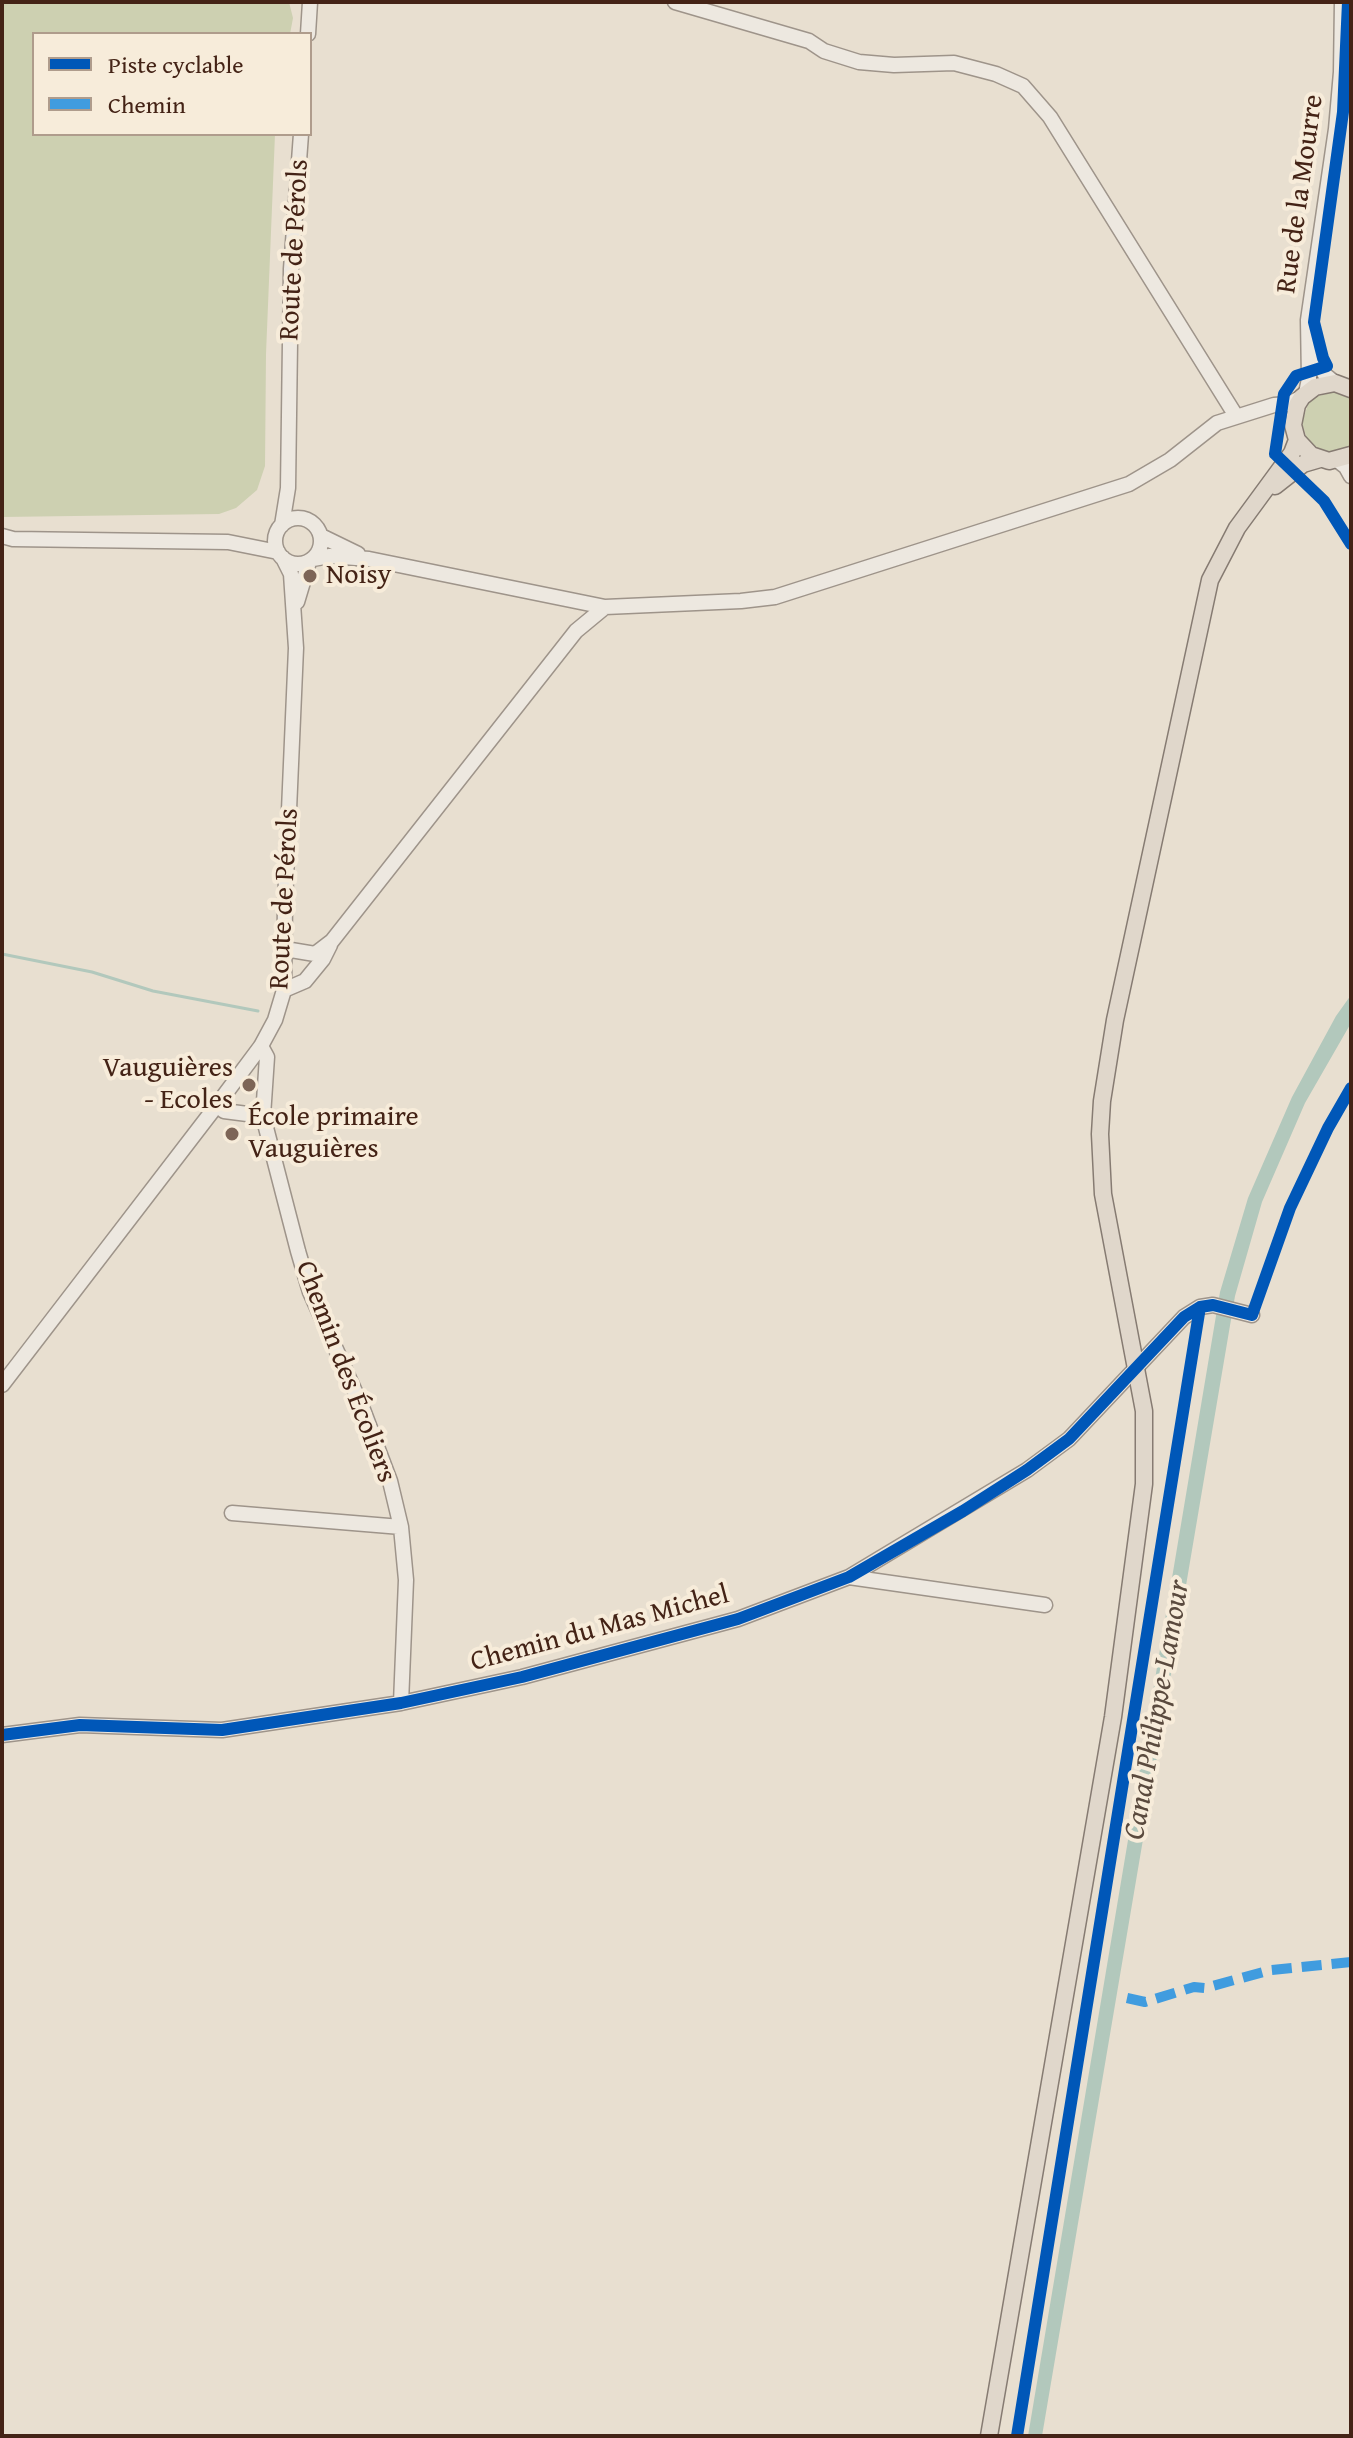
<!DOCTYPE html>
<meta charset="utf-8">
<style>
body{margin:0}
#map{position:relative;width:1353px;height:2438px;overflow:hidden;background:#e8dfd0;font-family:"Gentium Book Plus",serif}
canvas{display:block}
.frame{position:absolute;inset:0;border:4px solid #442316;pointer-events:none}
.legend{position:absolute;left:32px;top:32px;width:280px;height:104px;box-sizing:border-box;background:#f7ecda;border:2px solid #af9c8c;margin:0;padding:10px 14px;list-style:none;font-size:24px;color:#442316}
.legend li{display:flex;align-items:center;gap:16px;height:40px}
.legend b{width:40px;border:2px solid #af9c8c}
</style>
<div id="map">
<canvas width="1353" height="2438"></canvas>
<div class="frame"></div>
<ul class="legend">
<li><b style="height:10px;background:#0057b8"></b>Piste cyclable</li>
<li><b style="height:10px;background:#409cdf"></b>Chemin</li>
</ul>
</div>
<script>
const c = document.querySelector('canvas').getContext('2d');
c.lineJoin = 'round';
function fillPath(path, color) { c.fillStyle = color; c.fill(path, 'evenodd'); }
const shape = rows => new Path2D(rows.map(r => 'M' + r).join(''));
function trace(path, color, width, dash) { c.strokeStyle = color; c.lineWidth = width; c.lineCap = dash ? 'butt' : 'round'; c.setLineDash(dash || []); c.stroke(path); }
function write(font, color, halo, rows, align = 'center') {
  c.font = font + ' "Gentium Book Plus",serif'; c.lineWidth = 8; c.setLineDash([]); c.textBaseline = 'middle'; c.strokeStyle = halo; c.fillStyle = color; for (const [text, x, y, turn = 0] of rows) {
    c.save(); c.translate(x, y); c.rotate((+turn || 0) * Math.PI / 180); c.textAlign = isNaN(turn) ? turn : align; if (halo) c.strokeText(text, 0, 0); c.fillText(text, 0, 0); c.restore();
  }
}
fillPath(shape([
 [2,2,289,2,293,18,290,34,34,34,34,134,275,134,266,354,265,466,257,490,236,508,219,514,2,517],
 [1334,392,1351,399,1351,446,1335,453,1325,452,1308,442,1302,423,1308,404,1315,397]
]), '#cdd0b1');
fillPath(shape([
 [1351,995,1351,1023,1305,1103,1262,1202,1235,1296,1042,2436,1028,2436,1220,1292,1248,1198,1292,1097,1336,1016]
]), '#b2c8bc');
trace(shape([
 [2,954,92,972,153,991,258,1011]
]), '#b2c8bc', 3);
const minor = shape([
 [675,2,809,41,824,51,859,62,894,65,954,63,996,74,1023,86,1050,117,1236,416],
 [308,34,310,2],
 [1312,348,1325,375,1335,383],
 [1306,393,1309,379,1308,320,1336,129,1341,72,1342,2],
 [1337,460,1346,467,1351,476],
 '275 541a23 23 0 1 1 46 0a23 23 0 1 1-46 0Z',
 [282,525,288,488,291,269,301,134],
 [2,536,13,539,228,542,278,552],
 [321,536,358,554],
 [313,559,330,556,369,559,605,607],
 [297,602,309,562],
 [285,949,315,954,332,941,576,631,605,607,741,601,775,597,1129,484,1170,460,1217,423,1274,405,1289,404,1302,397],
 [284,990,305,981,323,959,330,945],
 [261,1046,267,1057,263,1116,298,1251,310,1292,362,1407,390,1481,401,1527,406,1580,401,1703],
 [217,1105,224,1111,263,1116],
 [2,1385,217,1105,261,1046,275,1020,284,990,285,903,296,648,291,574,283,558],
 [232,1513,401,1527],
 [849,1577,1045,1605],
 [2,1735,80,1725,222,1730,401,1703,522,1677,738,1619,849,1577,1027,1470,1069,1439,1184,1317,1200,1307,1213,1305,1252,1315]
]);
const major = shape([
 [1351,389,1335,383,1315,387,1302,397,1297,405,1293,425,1297,440,1311,455,1329,461,1351,455],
 [1275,486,1303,464,1320,459],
 [989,2436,1113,1717,1144,1484,1144,1411,1103,1194,1100,1134,1102,1101,1115,1020,1210,580,1237,528,1292,453,1297,440]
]);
trace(minor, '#9e948a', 17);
trace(major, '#867b72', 19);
trace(minor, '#ede8e0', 14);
trace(major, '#e0d7cb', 16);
trace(shape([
 [1127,1998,1145,2002,1194,1987,1205,1988,1271,1970,1351,1962]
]), '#409cdf', 10, [20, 10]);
trace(shape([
 [1348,2,1343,112,1314,322,1323,358,1327,366,1296,376,1284,394,1275,454,1324,501,1351,544],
 [2,1735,80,1725,222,1730,401,1703,522,1677,738,1619,849,1577,963,1511,1027,1470,1069,1439,1184,1317,1200,1307,1213,1305,1252,1315,1290,1208,1328,1128,1351,1088],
 [1017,2436,1200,1307]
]), '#0057b8', 12);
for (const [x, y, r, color] of [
 [310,576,8,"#7d6557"],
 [249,1085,8,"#7d6557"],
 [232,1134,8,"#7d6557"]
]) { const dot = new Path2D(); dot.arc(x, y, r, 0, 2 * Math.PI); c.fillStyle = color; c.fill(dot); trace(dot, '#f7ecda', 3); }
write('28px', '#442316', '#f7ecda', [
 ["Rue de la Mourre",1301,194,-82],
 ["Route de Pérols",295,250,-87],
 ["Route de Pérols",285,899,-87],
 ["Chemin des Écoliers",345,1372,69],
 ["Chemin du Mas Michel",600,1629,-15]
]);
write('28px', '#442316', '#f7ecda', [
 ["Noisy",326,576],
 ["Vauguières",233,1069,"right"],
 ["- Ecoles",233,1101,"right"],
 ["École primaire",248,1118],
 ["Vauguières",248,1150]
], 'left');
write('italic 30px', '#5a4a3e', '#f7ecda', [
 ["Canal Philippe-Lamour",1158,1710,-80]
]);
</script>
